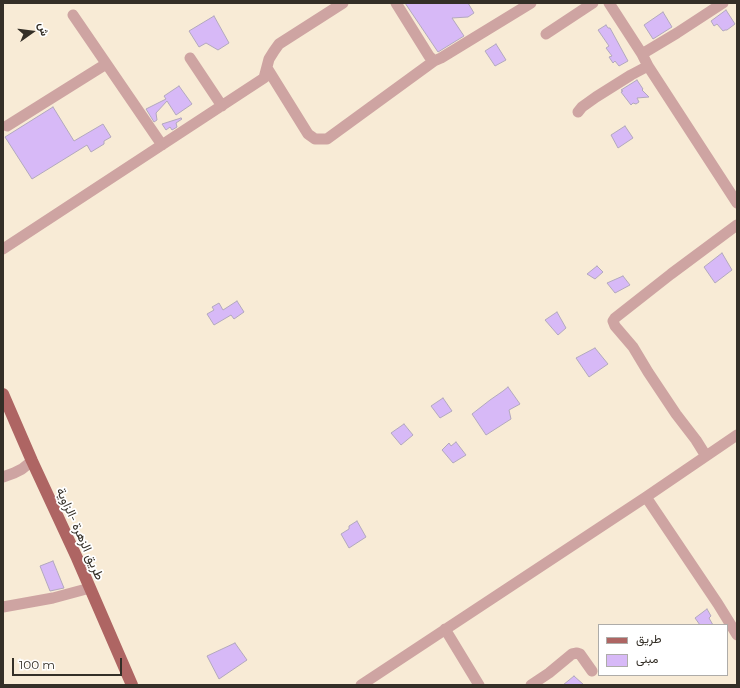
<!DOCTYPE html>
<meta charset="utf-8">
<style>
body{margin:0}
#map{position:relative;width:740px;height:688px;overflow:hidden;background:#f8ebd6;font-family:Montserrat,Vazirmatn,sans-serif}
canvas{display:block}
.frame{position:absolute;inset:0;border:4px solid #342f27;pointer-events:none}
.legend{position:absolute;left:598px;top:624px;width:130px;height:52px;box-sizing:border-box;background:#fff;border:1px solid #aeaca9;margin:0;padding:5px 7px;list-style:none;font-size:12px;color:#342f27}
.legend li{display:flex;align-items:center;gap:8px;height:20px}
.legend b{width:20px;border:1px solid #aeaca9}
.north{position:absolute;left:12px;top:12px;width:40px;height:40px;-webkit-text-stroke:3px #fff;paint-order:stroke;rotate:76deg;font-size:11px;font-weight:700;line-height:16px;text-align:center;color:#342f27}
.north::after{content:'';display:block;margin:auto;width:14px;height:18px;background:#342f27;clip-path:polygon(50% 0,100% 100%,50% 72%,0 100%)}
.scale{position:absolute;left:12px;top:658px;width:110px;height:18px;box-sizing:border-box;border:2px solid #342f27;border-top:0;padding-left:5px;font-size:12px;line-height:14px;white-space:nowrap;color:#342f27;-webkit-text-stroke:3px #fff;paint-order:stroke}
</style>
<div id="map">
<canvas width="740" height="688"></canvas>
<div class="frame"></div>
<ul class="legend">
<li><b style="height:5px;background:#ae6563"></b>طريق</li>
<li><b style="height:11px;background:#d7b9f7"></b>مبنى</li>
</ul>
<div class="north">ش</div>
<div class="scale">100 m</div>
</div>
<script>
const c = document.querySelector('canvas').getContext('2d');
c.lineJoin = 'round';
function fillPath(path, color) { c.fillStyle = color; c.fill(path, 'evenodd'); }
const shape = rows => new Path2D(rows.map(r => 'M' + r).join(''));
function trace(path, color, width, dash) { c.strokeStyle = color; c.lineWidth = width; c.lineCap = dash ? 'butt' : 'round'; c.setLineDash(dash || []); c.stroke(path); }
function write(font, color, halo, rows, align = 'center') {
  c.font = font + ' Montserrat,Vazirmatn,sans-serif'; c.lineWidth = 3.5; c.setLineDash([]); c.textBaseline = 'middle'; c.strokeStyle = halo; c.fillStyle = color; for (const [text, x, y, turn = 0] of rows) {
    c.save(); c.translate(x, y); c.rotate((+turn || 0) * Math.PI / 180); c.textAlign = isNaN(turn) ? turn : align; if (halo) c.strokeText(text, 0, 0); c.fillText(text, 0, 0); c.restore();
  }
}
const building = shape([
 [405,3,468,3,474,13,468,17,452,18,464,36,438,52,405,3],
 [726,10,735,24,727,30,725,30,723,31,717,24,714,26,711,21,726,10],
 [663,12,672,27,653,39,644,25,663,12],
 [214,16,229,43,218,50,206,43,199,47,189,31,214,16],
 [606,25,608,28,610,28,628,61,619,66,615,61,613,63,609,57,612,56,606,48,609,46,598,30,606,25],
 [496,44,506,60,495,66,485,51,496,44],
 [637,80,643,89,642,90,649,97,637,98,639,102,636,104,633,103,631,105,621,92,623,91,621,90,637,80],
 [179,86,192,104,176,115,167,101,156,113,157,120,154,122,146,109,166,99,164,96,179,86],
 [53,107,74,141,103,124,111,137,104,141,104,144,91,152,87,145,32,179,5,137,53,107],
 [181,118,182,119,176,123,177,127,172,130,170,127,166,130,162,124,181,118],
 [625,126,633,138,618,148,611,135,625,126],
 [722,253,732,270,715,283,704,267,722,253],
 [597,266,603,272,595,279,587,274,597,266],
 [623,276,630,285,615,293,607,283,623,276],
 [237,301,244,312,234,319,231,315,214,325,207,314,214,310,212,307,219,303,223,310,237,301],
 [557,312,566,328,558,335,545,320,557,312],
 [595,348,608,364,589,377,576,358,595,348],
 [508,387,520,404,509,410,511,419,486,435,472,414,490,400,503,391,508,387],
 [443,398,452,411,440,418,431,406,443,398],
 [404,424,413,435,401,445,391,433,404,424],
 [456,442,466,455,453,463,442,450,449,443,451,446,456,442],
 [357,521,366,537,349,548,341,534,349,529,349,526,357,521],
 [53,561,64,588,50,591,40,566,53,561],
 [707,609,711,616,709,618,713,625,700,625,695,618,707,609],
 [235,643,247,660,219,679,207,656,235,643],
 [574,676,584,685,563,685,574,676]
]);
fillPath(building, '#d7b9f7');
trace(building, '#b2a8bd', 1);
trace(shape([
 [396,3,429,56,434,61,441,58,531,3],
 [609,3,642,54,648,66,737,203],
 [73,15,162,145],
 [546,34,593,3],
 [642,54,677,33,723,3],
 [190,58,222,106],
 [267,68,308,134,315,139,327,139,434,61],
 [578,112,582,107,596,97,631,75,648,66],
 [7,126,106,64],
 [3,249,264,78,269,59,274,51,279,44,343,3],
 [706,456,696,440,676,414,648,372,633,347,615,326,613,321,615,318,671,274,737,225],
 [3,477,14,473,22,469,32,461],
 [646,497,718,604,737,635],
 [3,607,53,598,90,588],
 [445,629,479,685],
 [361,685,646,497,737,435],
 [531,685,549,673,572,654,577,653,580,654,592,671]
]), '#cea4a2', 11);
trace(shape([
 [3,394,32,461,77,558,90,588,132,685]
]), '#ae6563', 12);
write('13px', '#342f27', '#fff', [
 ["طريق الزهرة -الزاوية",80,534,66]
]);
</script>
